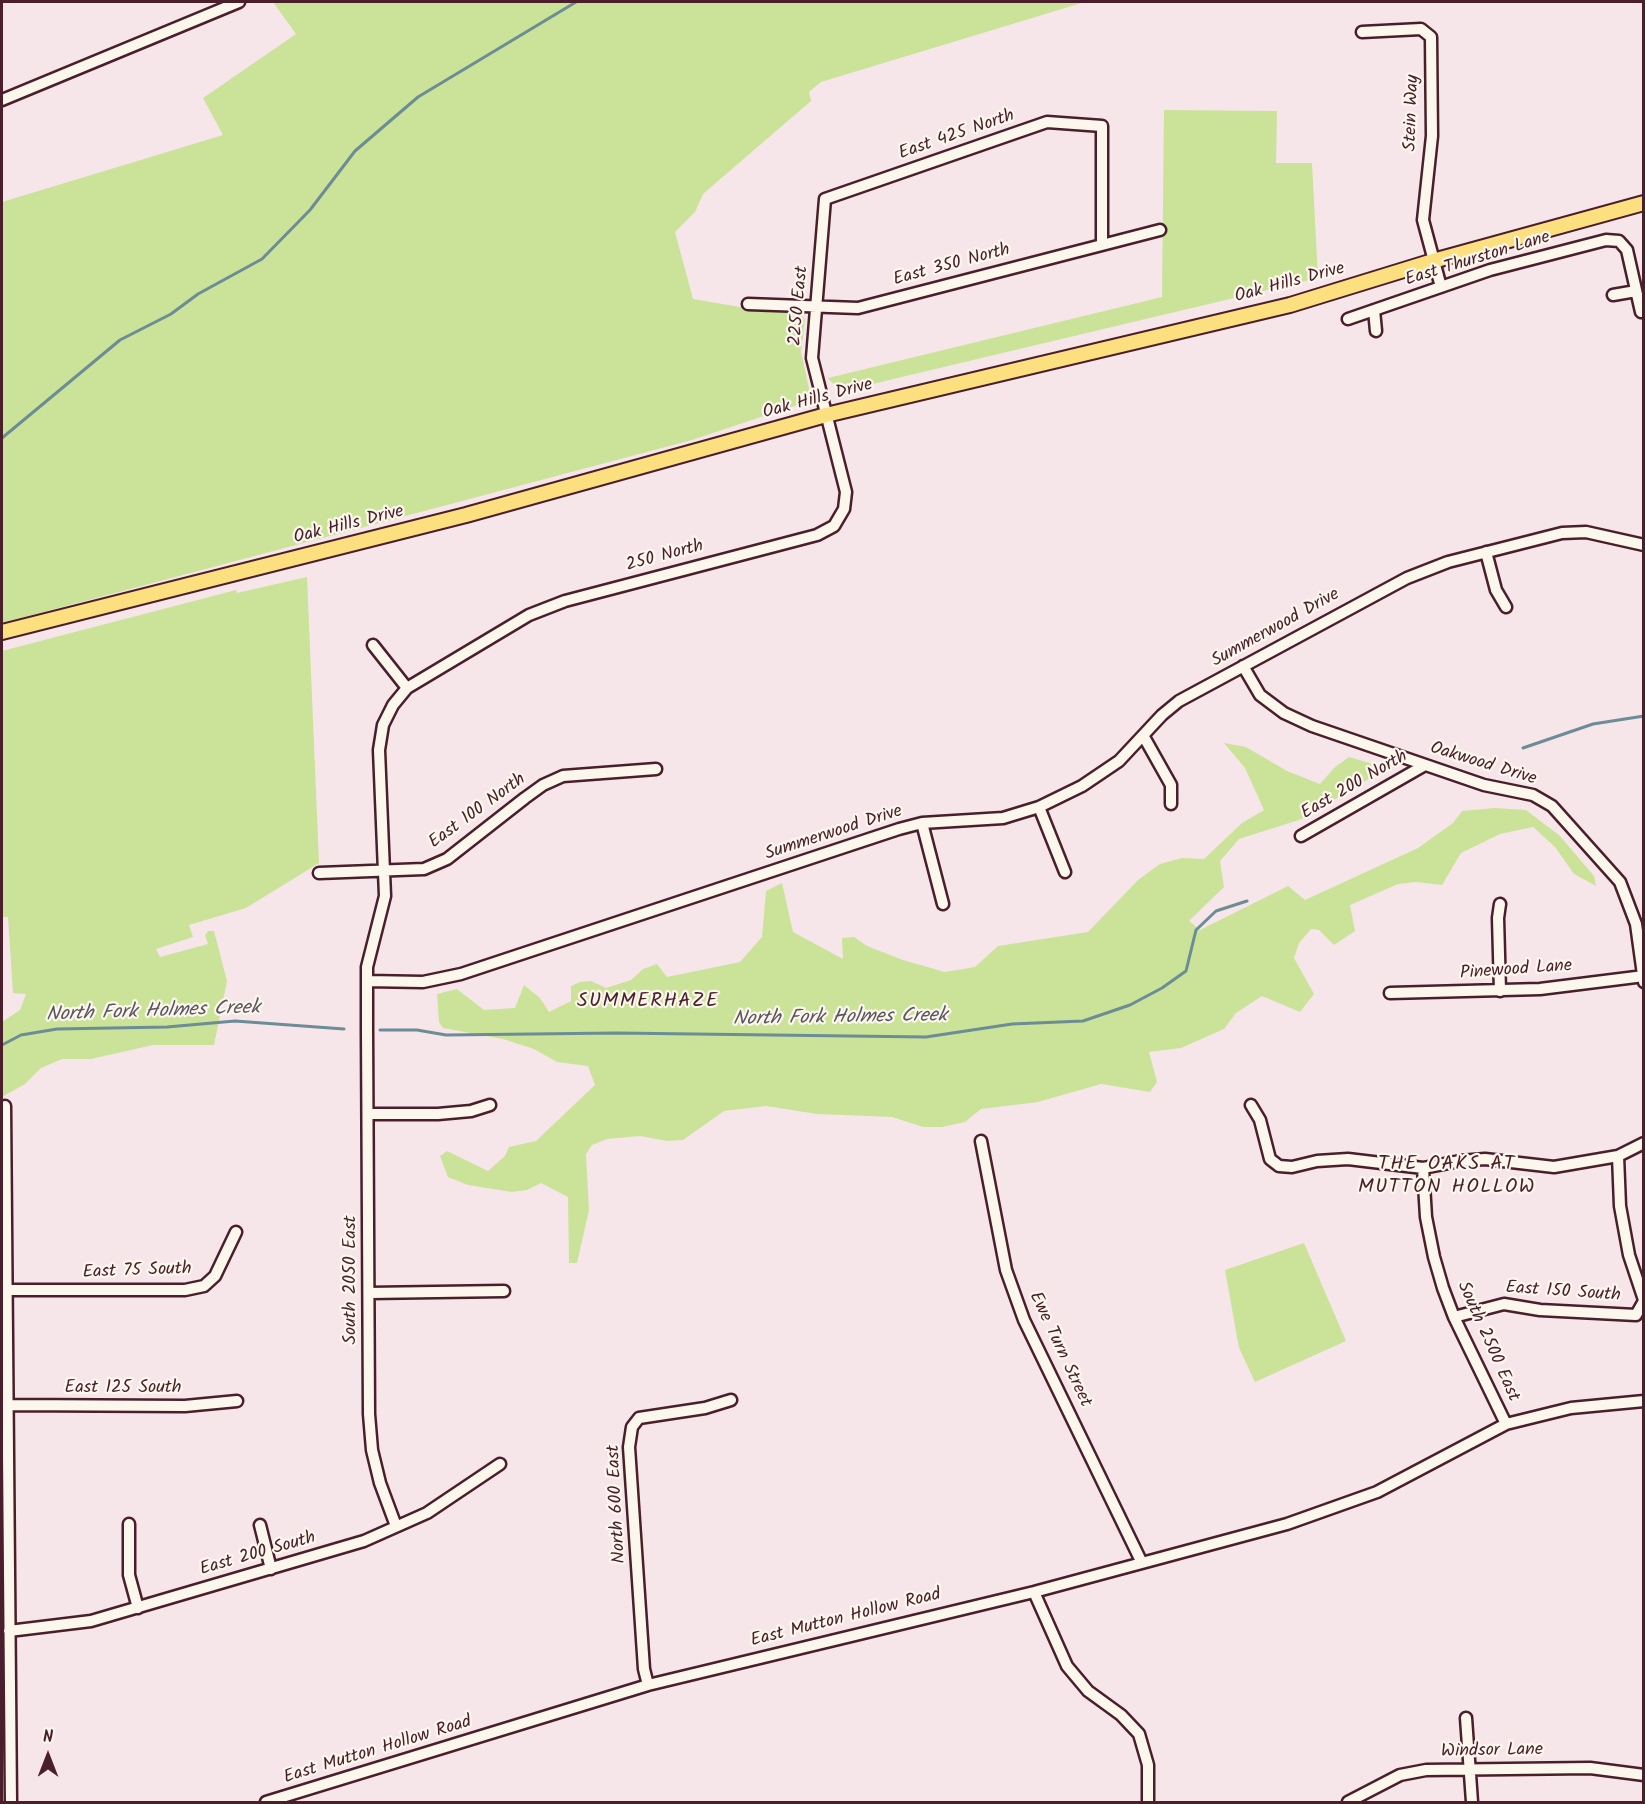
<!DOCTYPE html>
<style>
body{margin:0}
#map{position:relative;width:1645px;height:1804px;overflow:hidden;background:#f6e6ea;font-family:Kalam,sans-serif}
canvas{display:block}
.frame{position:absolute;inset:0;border:3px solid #4a1f2b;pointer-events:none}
.north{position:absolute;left:18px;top:1726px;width:60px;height:60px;-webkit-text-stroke:4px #fbf7ec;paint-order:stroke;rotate:0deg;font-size:16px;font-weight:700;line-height:24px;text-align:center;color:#4a1f2b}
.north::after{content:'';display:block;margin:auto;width:21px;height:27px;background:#4a1f2b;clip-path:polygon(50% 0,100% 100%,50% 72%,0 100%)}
</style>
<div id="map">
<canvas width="1645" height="1804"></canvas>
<div class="frame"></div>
<div class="north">N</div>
</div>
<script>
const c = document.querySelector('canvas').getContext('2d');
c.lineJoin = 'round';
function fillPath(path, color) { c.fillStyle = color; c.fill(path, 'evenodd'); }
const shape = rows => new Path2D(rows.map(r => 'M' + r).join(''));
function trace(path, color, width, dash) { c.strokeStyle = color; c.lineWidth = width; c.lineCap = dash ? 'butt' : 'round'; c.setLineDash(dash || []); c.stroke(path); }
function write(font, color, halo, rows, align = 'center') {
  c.font = font + ' Kalam,sans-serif'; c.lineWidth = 4.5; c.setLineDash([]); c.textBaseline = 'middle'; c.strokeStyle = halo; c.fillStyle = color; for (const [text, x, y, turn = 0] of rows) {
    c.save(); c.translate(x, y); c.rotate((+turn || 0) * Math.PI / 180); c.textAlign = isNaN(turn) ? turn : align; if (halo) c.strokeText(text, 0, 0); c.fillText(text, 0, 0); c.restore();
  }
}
fillPath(shape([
 [273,2,1085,2,821,82,809,92,811,101,703,194,695,212,675,232,693,299,746,308,769,307,800,312,805,320,801,352,810,393,803,403,692,440,2,623,2,202,223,135,203,98,296,34],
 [1164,110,1277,111,1276,163,1312,163,1318,278,843,391,829,380,828,378,1162,297],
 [307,577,319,863,246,908,189,925,193,937,156,949,160,957,208,944,205,935,208,931,214,931,227,981,214,1045,153,1045,91,1059,62,1059,41,1068,25,1084,2,1097,2,1022,20,1010,26,994,13,993,8,917,2,917,2,651,236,590,237,593],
 [1224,743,1246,747,1287,771,1320,784,1335,767,1349,757,1387,768,1302,819,1239,839,1220,861,1224,887,1189,921,1200,930,1288,886,1305,900,1418,848,1453,823,1462,811,1495,808,1526,810,1560,836,1594,876,1596,886,1574,874,1555,847,1533,827,1500,834,1461,853,1442,885,1416,882,1398,884,1350,905,1355,931,1334,945,1319,930,1311,929,1299,943,1294,958,1314,994,1300,1012,1262,996,1236,1013,1224,1029,1181,1048,1149,1052,1157,1082,1150,1092,1101,1084,1038,1102,981,1109,965,1122,942,1127,923,1127,892,1117,817,1114,766,1106,724,1111,683,1140,667,1141,640,1136,607,1139,592,1145,586,1154,589,1210,577,1263,569,1263,568,1197,541,1183,527,1190,512,1192,468,1185,448,1177,440,1156,447,1151,488,1171,505,1156,509,1147,536,1141,595,1085,588,1066,557,1062,534,1049,503,1039,443,1028,439,1022,437,994,457,989,484,1010,515,1008,524,985,540,998,549,1012,571,1001,571,986,580,982,591,981,606,988,631,980,643,969,657,964,667,977,740,962,762,937,766,891,782,883,793,932,843,959,842,938,854,937,867,946,903,960,945,972,975,967,998,946,1088,932,1138,880,1160,864,1182,858,1204,859,1242,823,1264,810,1245,768],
 [1304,1243,1346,1341,1255,1382,1239,1348,1225,1270]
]), '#cae399');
trace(shape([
 [2,438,120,340,171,314,198,294,262,259,310,210,355,151,418,97,576,2],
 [1523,748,1593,724,1644,716],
 [1486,766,1493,763],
 [380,1030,417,1030,446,1035,617,1033,926,1037,1012,1024,1083,1021,1130,1005,1162,988,1186,971,1196,930,1216,911,1247,901],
 [2,1045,21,1035,57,1029,167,1027,235,1021,344,1029]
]), '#6c8c96', 3);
const minor = shape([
 [1362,32,1421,29,1431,37,1432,136,1423,220,1441,287],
 [2,100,239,2],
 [1613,295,1636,291],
 [748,304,858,308,1160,230],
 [1374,310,1376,331],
 [1348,319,1490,270,1606,240,1619,241,1627,250,1641,312],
 [1486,552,1496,590,1506,607],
 [373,645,407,688],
 [1243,666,1260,695,1284,713,1312,726,1484,785,1533,795,1552,806,1620,882,1636,924,1644,982],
 [1144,737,1171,785,1171,804],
 [1039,807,1065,872],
 [922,823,943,904],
 [1301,836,1425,765],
 [319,873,424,869,447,859,525,798,543,785,563,776,656,769],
 [367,981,423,982,461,974,899,829,922,823,1003,818,1039,807,1082,786,1119,761,1162,715,1179,701,1407,578,1448,562,1562,533,1586,532,1644,545],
 [1500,991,1498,918,1500,904],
 [1390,993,1540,989,1644,976],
 [1251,1105,1260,1120,1270,1159,1279,1166,1292,1167,1317,1161,1348,1159,1423,1168,1460,1161,1485,1159,1554,1167,1618,1156,1644,1143],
 [5,1106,11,1802],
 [368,1114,438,1114,471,1111,490,1105],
 [981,1141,1006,1270,1024,1320,1141,1561],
 [1618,1156,1620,1206,1629,1255,1644,1300],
 [1423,1168,1426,1217,1434,1257,1443,1288,1454,1317,1506,1424],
 [2,1290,185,1290,204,1286,215,1276,236,1232],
 [369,1293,504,1291],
 [1454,1317,1504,1304,1540,1310,1636,1315,1644,1301],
 [10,1405,185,1406,237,1401],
 [129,1524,129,1575,138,1608],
 [260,1525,271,1569],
 [396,1526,380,1483,372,1450,369,1414,367,1030,367,967,385,896,379,750,383,725,393,705,407,688,529,615,565,601,817,535,834,526,844,509,846,492,812,358,825,199,1047,122,1102,126,1102,244],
 [1034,1592,1067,1666,1088,1691,1121,1715,1139,1734,1148,1765,1148,1802],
 [9,1631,91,1621,364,1541,427,1513,500,1464],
 [648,1685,644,1669,629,1447,632,1427,639,1418,705,1408,731,1400],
 [1466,1718,1472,1802],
 [266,1802,648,1685,1034,1592,1287,1524,1377,1492,1506,1424,1571,1408,1644,1401],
 [1348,1802,1400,1775,1426,1770,1590,1768,1644,1775]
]);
const major = shape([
 [2,632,466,515,826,415,1290,305,1433,261,1644,203]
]);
trace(minor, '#4a1f2b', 15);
trace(major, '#4a1f2b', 18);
trace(minor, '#fbf7ec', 10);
trace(major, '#fce080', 14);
write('18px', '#4a1f2b', '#fbf7ec', [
 ["Stein Way",1413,113,-88],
 ["East 425 North",957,136,-19],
 ["East Thurston Lane",1478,260,-17],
 ["East 350 North",952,266,-15],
 ["Oak Hills Drive",1290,284,-15],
 ["2250 East",800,306,-85],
 ["Oak Hills Drive",818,400,-15],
 ["Oak Hills Drive",349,526,-14],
 ["250 North",665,557,-15],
 ["Summerwood Drive",1276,629,-29],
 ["Oakwood Drive",1483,765,17],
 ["East 200 North",1355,786,-30],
 ["East 100 North",478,812,-36],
 ["Summerwood Drive",834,834,-18],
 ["Pinewood Lane",1516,971,-4],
 ["East 75 South",137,1272,-2],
 ["South 2050 East",352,1280,-90],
 ["East 150 South",1563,1293,4],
 ["South 2500 East",1487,1342,66],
 ["Ewe Turn Street",1059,1350,65],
 ["East 125 South",123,1389],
 ["North 600 East",618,1504,-93],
 ["East 200 South",258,1555,-16],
 ["East Mutton Hollow Road",846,1619,-14],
 ["East Mutton Hollow Road",378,1751,-17],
 ["Windsor Lane",1492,1752,-1]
]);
c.letterSpacing = '1.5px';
write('20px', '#4a1f2b', '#fbf7ec', [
 ["SUMMERHAZE",648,1003],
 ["THE OAKS AT",1447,1166],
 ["MUTTON HOLLOW",1447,1189]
]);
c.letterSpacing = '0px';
write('italic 20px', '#5b5560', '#fbf7ec', [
 ["North Fork Holmes Creek",153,1013,-2],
 ["North Fork Holmes Creek",840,1019,-1]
]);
</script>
